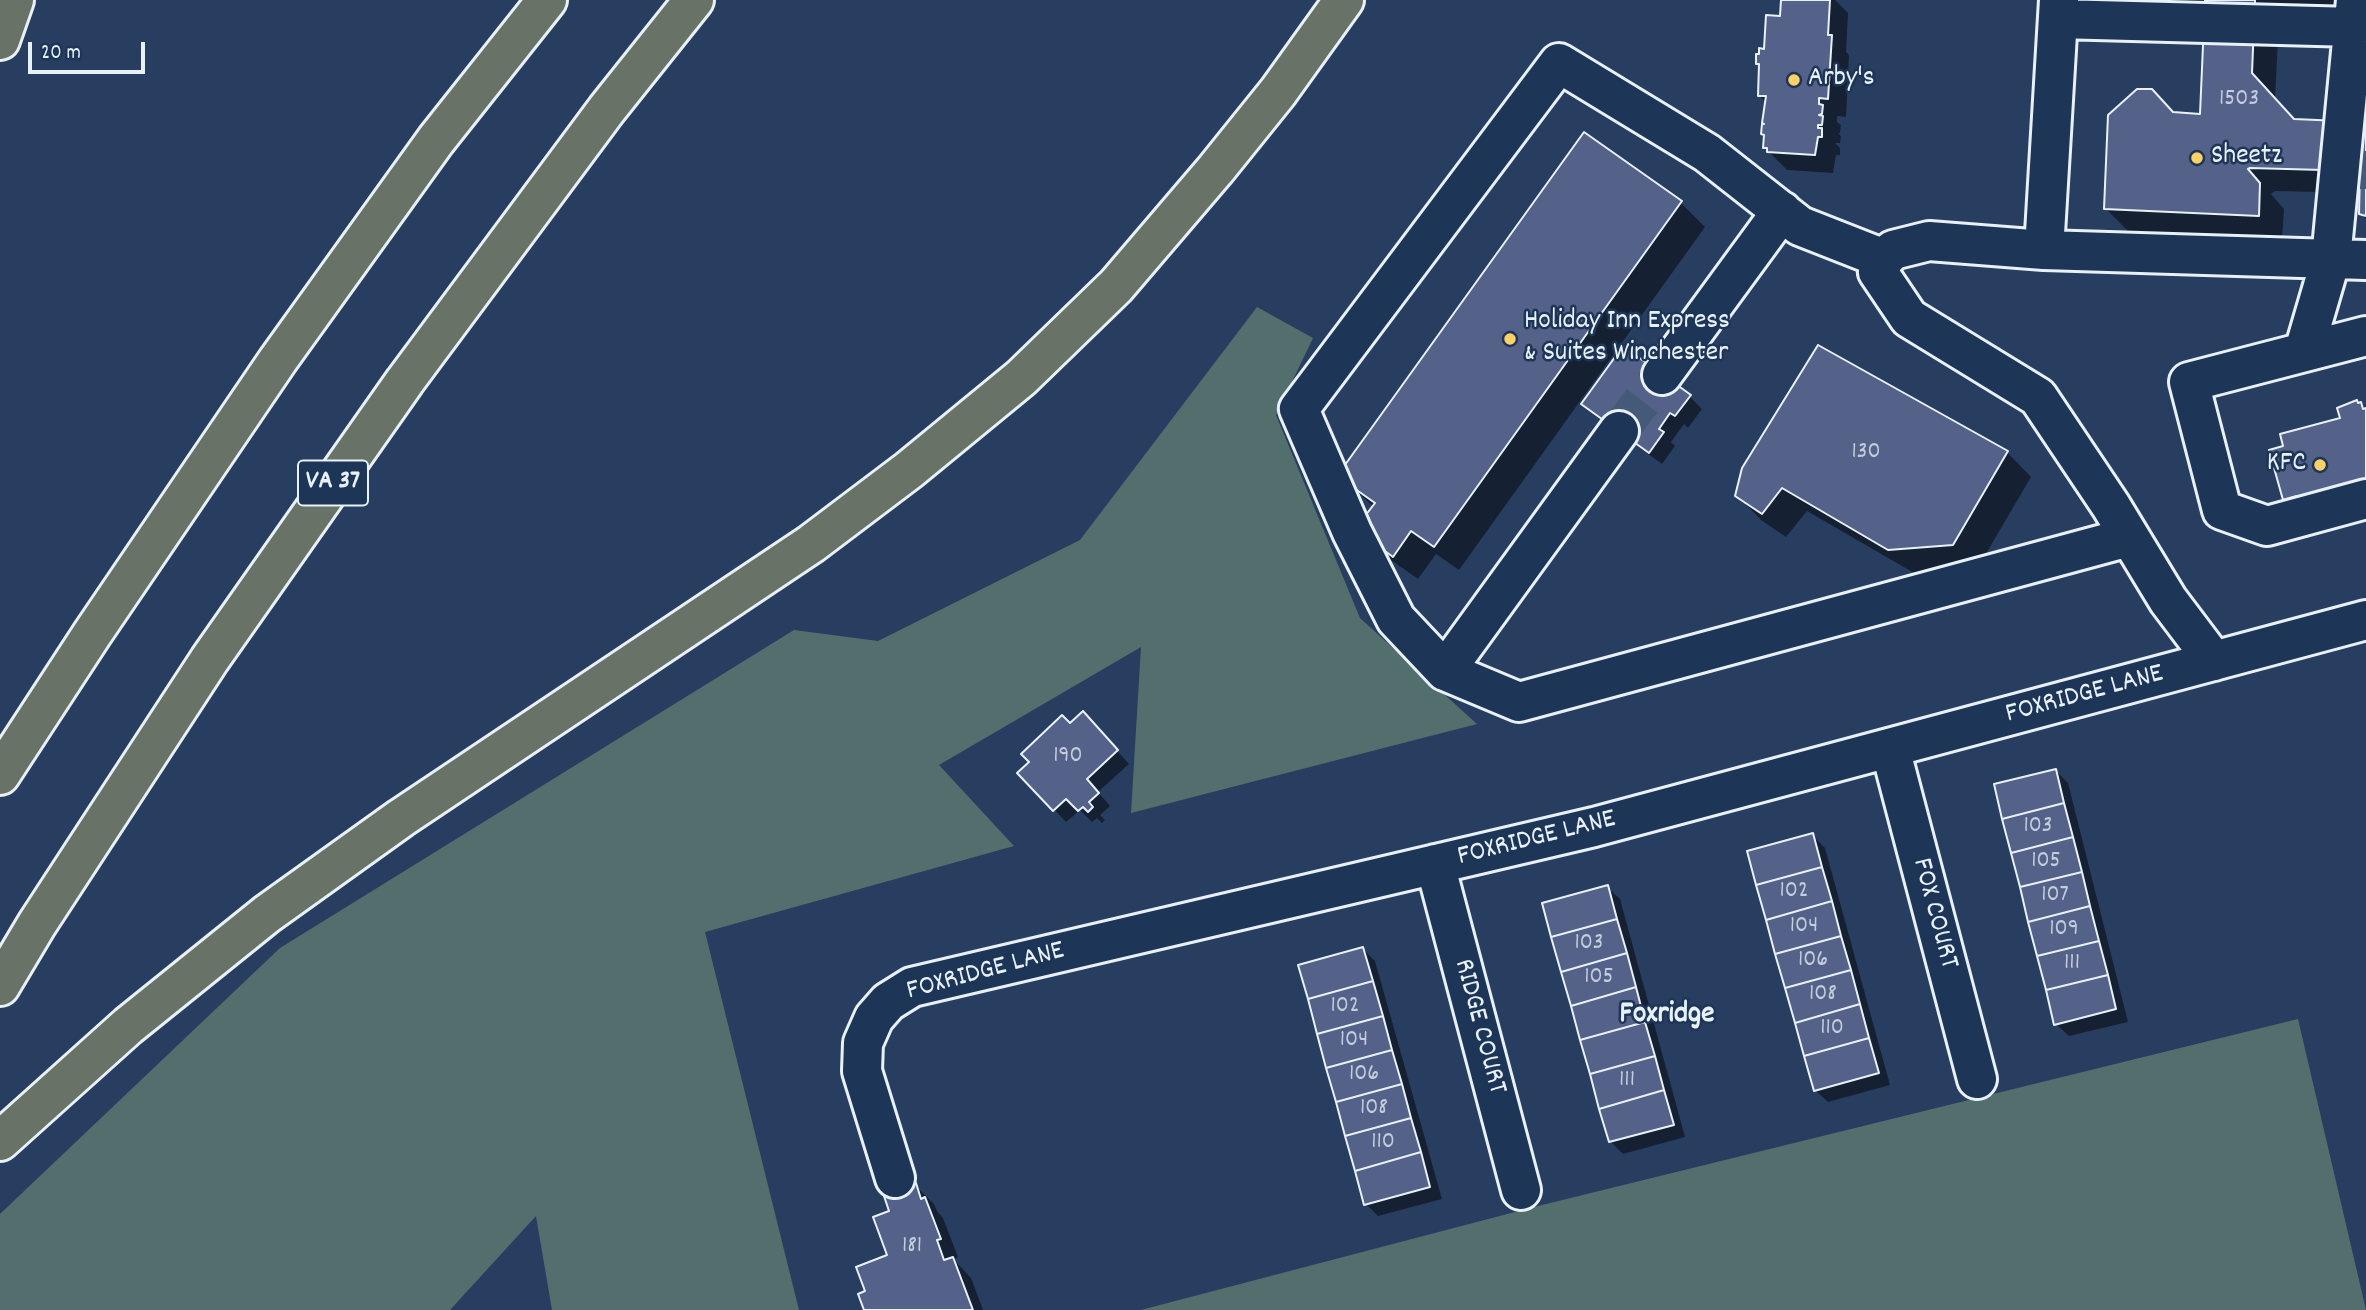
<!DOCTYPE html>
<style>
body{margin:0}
#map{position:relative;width:2366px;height:1310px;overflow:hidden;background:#283e61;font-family:Dekko,sans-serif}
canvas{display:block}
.scale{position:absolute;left:28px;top:42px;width:117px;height:32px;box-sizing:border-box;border:4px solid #e8f1f8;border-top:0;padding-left:9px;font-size:21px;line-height:24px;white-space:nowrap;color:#e8f1f8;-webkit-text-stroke:5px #1d3557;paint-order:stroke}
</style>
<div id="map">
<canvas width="2366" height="1310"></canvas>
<div class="scale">20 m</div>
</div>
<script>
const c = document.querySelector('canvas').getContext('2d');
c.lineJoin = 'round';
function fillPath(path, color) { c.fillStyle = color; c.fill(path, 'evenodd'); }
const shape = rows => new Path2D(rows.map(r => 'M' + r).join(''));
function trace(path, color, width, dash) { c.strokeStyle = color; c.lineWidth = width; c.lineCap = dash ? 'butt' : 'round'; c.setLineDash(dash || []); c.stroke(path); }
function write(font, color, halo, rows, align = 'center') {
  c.font = font + ' Dekko,sans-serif'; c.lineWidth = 5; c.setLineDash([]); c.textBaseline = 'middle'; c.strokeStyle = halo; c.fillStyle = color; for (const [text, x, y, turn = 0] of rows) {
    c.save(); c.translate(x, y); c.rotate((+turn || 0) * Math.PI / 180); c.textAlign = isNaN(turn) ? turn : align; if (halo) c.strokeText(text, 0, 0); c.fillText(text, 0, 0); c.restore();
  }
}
fillPath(shape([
 [1257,307,1313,338,1276,415,1360,618,1477,724,1131,813,1141,647,939,765,1014,846,705,932,799,1310,552,1310,536,1216,450,1310,0,1310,0,1214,280,948,794,630,878,641,1080,540],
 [2298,1019,2366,1310,1141,1310,1534,1207]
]), '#536f6d');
fillPath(shape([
 [1783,0,1835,0,1848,13,1846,52,1849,55,1846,117,1837,116,1837,122,1841,125,1840,133,1838,133,1841,136,1840,143,1835,143,1840,148,1840,155,1836,155,1833,173,1787,170,1764,147,1765,136,1763,134,1767,103,1759,96,1761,67,1757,64,1782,18],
 [2105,0,2366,0,2366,22,2279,19,2275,99,2296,121,2364,124,2366,85,2366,219,2361,213,2361,193,2275,191,2271,194,2284,209,2282,239,2130,233,2105,208,2174,114,2202,115,2206,14,2116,10],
 [1585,134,1681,203,1705,227,1459,570,1436,554,1418,579,1381,553,1374,507,1339,476],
 [1819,347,2007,452,2031,477,1977,569,1914,573,1807,511,1786,537,1761,520,1737,495],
 [1689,396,1702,409,1688,428,1684,424,1671,442,1675,446,1662,464,1596,416,1583,404],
 [2361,404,2366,409,2366,503,2303,518,2284,499,2285,447,2342,419],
 [1070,725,1095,726,1129,764,1098,792,1110,806,1100,815,1105,820,1102,823,1097,818,1092,822,1080,810,1066,822,1019,773],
 [2055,770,2068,783,2128,1022,2069,1036,2056,1024],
 [1812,835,1825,848,1890,1085,1828,1102,1815,1090],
 [1607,887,1620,899,1685,1137,1623,1154,1610,1141],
 [1363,949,1375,961,1442,1199,1378,1216,1366,1204],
 [915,1185,934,1204,937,1211,943,1218,958,1257,955,1259,956,1262,971,1278,983,1310,866,1310,867,1292,889,1256,891,1212]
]), '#0007');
const building = shape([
 [1781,0,1830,0,1828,35,1832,35,1828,99,1819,98,1819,104,1823,105,1822,114,1819,115,1823,116,1822,125,1818,125,1818,128,1822,128,1822,137,1818,137,1815,155,1767,152,1767,148,1763,148,1764,135,1761,134,1762,124,1764,124,1762,123,1766,96,1758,96,1759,64,1756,64,1756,54,1759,54,1759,48,1764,49,1766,15,1780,16,1781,0],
 [2205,0,2255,0,2252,73,2294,119,2363,122,2366,44,2366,216,2359,214,2360,171,2250,168,2248,169,2260,183,2259,216,2104,209,2108,115,2137,89,2152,89,2173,112,2200,114,2205,0],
 [1584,132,1682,201,1434,547,1411,531,1393,557,1355,529,1375,503,1337,476,1584,132],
 [1818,345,2008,451,1953,545,1888,550,1782,488,1762,514,1735,496,1742,468,1818,345],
 [1623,346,1691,395,1675,416,1670,413,1659,429,1664,432,1649,453,1581,404,1623,346],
 [2357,400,2358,403,2361,402,2363,409,2366,408,2366,480,2298,499,2297,496,2283,500,2269,450,2283,446,2280,434,2340,418,2337,408,2357,400],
 [1083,711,1118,750,1087,779,1099,793,1089,802,1093,807,1088,812,1083,807,1078,811,1066,799,1053,811,1017,773,1029,762,1021,754,1062,715,1070,723,1083,711],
 [2056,769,2064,803,2002,819,1994,784,2056,769],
 [2064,803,2073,837,2011,853,2002,819,2064,803],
 [1813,833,1822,867,1756,885,1747,851,1813,833],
 [2073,837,2082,872,2020,887,2011,853,2073,837],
 [1822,867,1832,901,1766,920,1756,885,1822,867],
 [2082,872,2090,906,2028,922,2020,887,2082,872],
 [1608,885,1617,919,1551,937,1542,903,1608,885],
 [1832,901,1841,936,1775,954,1766,920,1832,901],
 [2090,906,2099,941,2037,956,2028,922,2090,906],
 [1617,919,1627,953,1561,972,1551,937,1617,919],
 [1841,936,1851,970,1785,988,1775,954,1841,936],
 [2099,941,2108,975,2046,990,2037,956,2099,941],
 [1363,947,1373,981,1308,999,1298,965,1363,947],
 [1627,953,1636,987,1571,1006,1561,972,1627,953],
 [1851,970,1860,1004,1795,1023,1785,988,1851,970],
 [2108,975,2116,1009,2054,1025,2046,990,2108,975],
 [1373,981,1383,1016,1317,1034,1308,999,1373,981],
 [1636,987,1645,1022,1580,1040,1571,1006,1636,987],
 [1860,1004,1869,1038,1804,1056,1795,1023,1860,1004],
 [1383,1016,1392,1050,1326,1068,1317,1034,1383,1016],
 [1645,1022,1655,1056,1590,1074,1580,1040,1645,1022],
 [1869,1038,1879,1073,1814,1091,1804,1056,1869,1038],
 [1392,1050,1402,1084,1336,1102,1326,1068,1392,1050],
 [1655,1056,1664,1090,1599,1109,1590,1074,1655,1056],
 [1402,1084,1411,1118,1345,1136,1336,1102,1402,1084],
 [1664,1090,1674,1125,1609,1142,1599,1109,1664,1090],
 [1411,1118,1421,1152,1355,1171,1345,1136,1411,1118],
 [1421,1152,1430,1187,1364,1205,1355,1171,1421,1152],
 [916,1183,921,1199,925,1197,941,1239,937,1240,944,1260,953,1257,973,1310,864,1310,858,1294,865,1291,856,1267,887,1255,873,1217,889,1211,884,1196,916,1183]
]);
fillPath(building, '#546188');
trace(building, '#e8f1f8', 2);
trace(shape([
 [2360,170,2366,170],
 [1619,431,1662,375]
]), '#455978', 38, [38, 19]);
const minor = shape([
 [2059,0,2044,250,2366,260],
 [2058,19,2354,27],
 [2044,250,1929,241,1893,250,1884,259,1800,226,1707,153,1559,63,1299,409,1352,532,1396,619,1445,671,1519,702,2129,537],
 [1884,259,1878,272,1909,318,2038,397,2111,506,2168,600,2214,661],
 [2366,336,2189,382,2222,510,2267,526,2366,499],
 [2304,351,2331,259,2356,0],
 [1662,375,1782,211],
 [1445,671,1619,431],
 [1890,748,1977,1079],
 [1435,864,1521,1190],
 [895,1178,862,1071,863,1043,874,1018,888,1002,912,987,1594,827,2366,620]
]);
const highway = shape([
 [0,40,14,0],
 [0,775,92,634,278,360,436,140,547,0],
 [0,986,37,924,210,659,405,381,607,109,694,0],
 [0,1141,128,1026,267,914,401,818,811,544,909,470,1021,378,1116,286,1216,169,1278,92,1344,0]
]);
trace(minor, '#e8f1f8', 44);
trace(highway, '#e8f1f8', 44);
trace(minor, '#1d3557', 38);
trace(highway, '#687266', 38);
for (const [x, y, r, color] of [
 [1794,80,7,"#ffd166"],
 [2197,158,7,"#ffd166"],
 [1510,339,7,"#ffd166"],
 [2320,465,7,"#ffd166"]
]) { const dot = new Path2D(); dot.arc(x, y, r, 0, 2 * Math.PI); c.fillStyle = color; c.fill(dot); trace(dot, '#1d3557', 2.5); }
write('24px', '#c3cddc', null, [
 ["1503",2239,101],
 ["130",1866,454],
 ["190",1068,758],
 ["103",2038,828],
 ["105",2046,863],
 ["102",1794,893],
 ["107",2055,897],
 ["104",1804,928],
 ["109",2064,931],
 ["103",1589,945],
 ["106",1813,962],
 ["111",2072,965],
 ["105",1599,979],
 ["108",1823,996],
 ["102",1345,1008],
 ["110",1832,1030],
 ["104",1354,1042],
 ["106",1364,1076],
 ["111",1627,1082],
 ["108",1374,1110],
 ["110",1383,1144],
 ["181",912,1248]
]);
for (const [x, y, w] of [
 [333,483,70]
]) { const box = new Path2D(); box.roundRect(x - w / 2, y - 22.5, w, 45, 5); c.fillStyle = '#1d3557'; c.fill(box); trace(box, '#e8f1f8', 2); }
write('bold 26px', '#e8f1f8', null, [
 ["VA 37",333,483]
]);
write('28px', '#e8f1f8', '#1d3557', [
 ["Arby's",1808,80],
 ["Sheetz",2211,158],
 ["Holiday Inn Express",1524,323],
 ["& Suites Winchester",1524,355],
 ["KFC",2306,465,"right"]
], 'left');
write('28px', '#e8f1f8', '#1d3557', [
 ["FOXRIDGE LANE",2085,696,-15],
 ["FOXRIDGE LANE",1537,840,-14],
 ["FOX COURT",1933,914,75],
 ["FOXRIDGE LANE",986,973,-15],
 ["RIDGE COURT",1478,1027,75]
]);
write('bold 30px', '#e8f1f8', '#1d3557', [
 ["Foxridge",1667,1017]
]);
</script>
